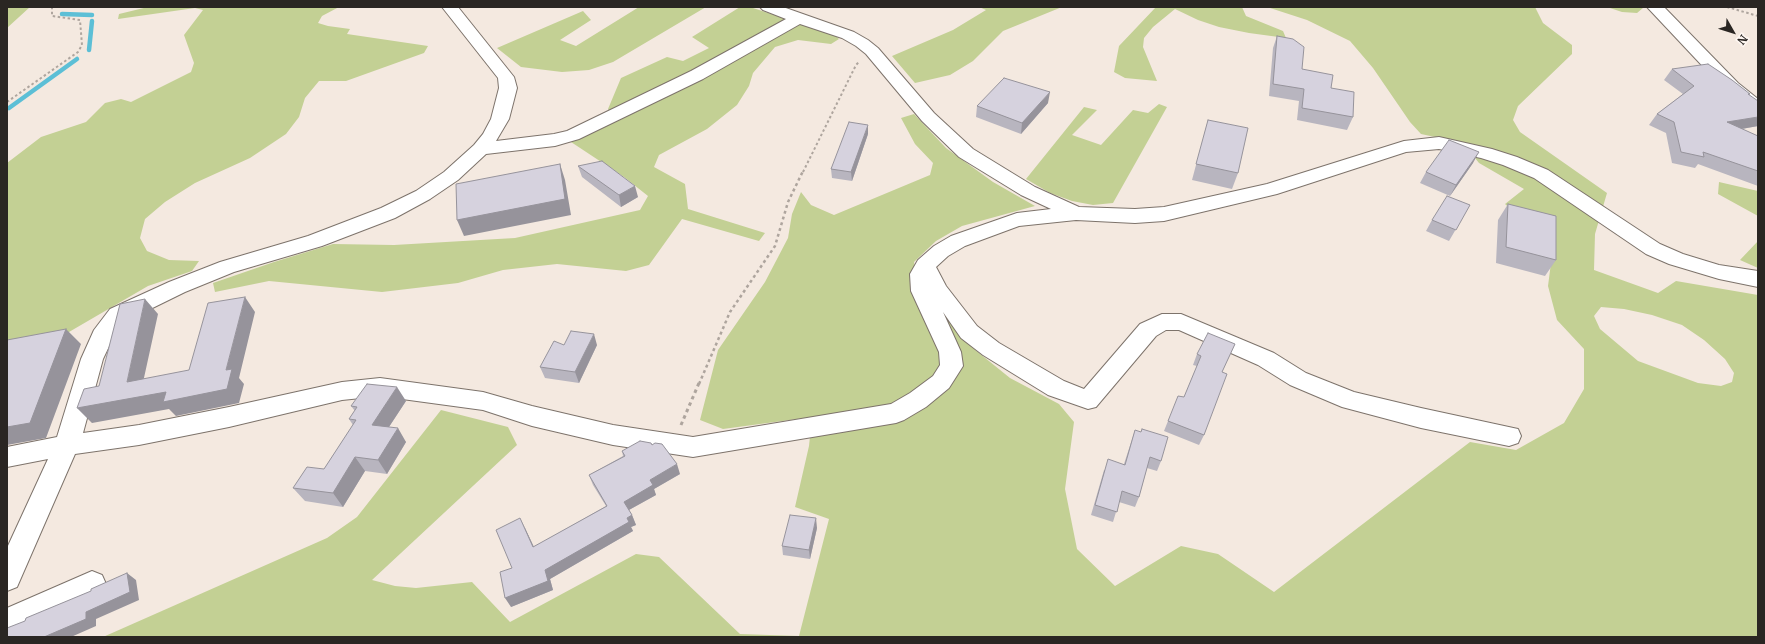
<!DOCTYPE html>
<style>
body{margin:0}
#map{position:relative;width:1765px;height:644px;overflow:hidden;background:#f4e9e0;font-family:Merriweather,serif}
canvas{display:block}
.frame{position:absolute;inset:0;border:8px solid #2a2623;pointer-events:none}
.north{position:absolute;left:1713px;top:12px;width:40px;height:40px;-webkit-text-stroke:3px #fef7f2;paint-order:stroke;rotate:129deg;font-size:11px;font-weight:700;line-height:16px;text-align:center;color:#2a2623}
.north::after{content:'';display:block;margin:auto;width:14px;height:18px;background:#2a2623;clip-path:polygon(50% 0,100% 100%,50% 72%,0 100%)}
</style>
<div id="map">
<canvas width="1765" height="644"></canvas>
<div class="frame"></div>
<div class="north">N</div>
</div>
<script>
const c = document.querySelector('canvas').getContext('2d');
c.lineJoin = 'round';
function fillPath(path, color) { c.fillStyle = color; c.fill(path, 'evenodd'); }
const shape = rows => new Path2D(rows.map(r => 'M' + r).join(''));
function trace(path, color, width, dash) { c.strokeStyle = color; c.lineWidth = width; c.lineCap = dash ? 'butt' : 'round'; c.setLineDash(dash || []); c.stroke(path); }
fillPath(shape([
 [7,7,30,7,7,28],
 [148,7,339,7,322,16,318,23,328,26,350,29,347,34,428,46,424,53,346,81,319,81,305,98,299,117,286,134,250,158,195,183,165,202,145,219,140,238,147,251,169,260,199,261,192,271,148,286,69,332,7,353,7,163,41,137,86,122,105,103,121,99,131,102,191,72,194,63,184,35,203,10,195,8,118,19,119,14],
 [639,7,706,7,613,62,589,70,562,72,521,67,497,48,583,11,591,20,560,40,576,46],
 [740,7,750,7,835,35,839,39,831,44,798,40,775,47,753,73,749,86,737,105,707,129,659,155,654,167,685,184,688,209,765,233,759,241,682,219,649,265,626,271,557,264,503,270,458,283,382,292,269,281,215,292,213,283,274,262,333,244,394,245,515,238,640,210,648,196,624,177,571,142,614,121,608,109,621,78,667,57,683,61,709,48,692,37],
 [979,7,1062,7,1003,31,973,61,950,75,915,83,892,56,953,30,986,10],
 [1156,7,1242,7,1246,16,1283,31,1286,38,1249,33,1219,27,1198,20,1175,9,1153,27,1144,38,1143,47,1157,81,1125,78,1114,72,1119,46],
 [1267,7,1535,7,1543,23,1572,45,1572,54,1518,106,1513,120,1520,132,1607,193,1595,234,1594,270,1658,293,1676,281,1758,295,1758,637,103,637,327,538,357,517,441,410,508,427,517,445,372,580,395,586,416,588,472,582,510,622,636,554,659,557,740,634,799,636,829,519,795,507,809,446,812,417,723,429,700,420,718,350,765,282,788,238,792,214,801,192,811,205,834,215,930,175,933,163,915,144,901,118,914,114,946,148,993,182,1035,206,962,226,936,241,914,262,917,280,940,310,974,349,1010,378,1059,404,1074,422,1065,489,1077,549,1115,586,1181,546,1218,554,1274,592,1470,442,1516,450,1564,423,1584,389,1584,349,1557,320,1548,286,1555,232,1517,215,1505,204,1524,189,1479,163,1463,143,1421,134,1410,122,1373,68,1350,41,1307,20],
 [1601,307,1624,309,1652,315,1682,325,1704,340,1725,359,1734,373,1732,382,1721,386,1698,383,1638,361,1600,329,1594,316],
 [1607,7,1642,7,1643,8,1637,13,1622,12],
 [1159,104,1167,107,1113,203,1093,205,1072,201,1050,193,1026,179,1084,107,1097,110,1072,135,1101,145,1133,110,1148,113],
 [1719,182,1758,191,1758,216,1718,194],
 [1758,241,1758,268,1740,260]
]), '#c3d094');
trace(shape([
 [62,14,92,15],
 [89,50,92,21],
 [9,108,77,59]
]), '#5cbfd6', 4.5);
const minor = shape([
 [442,7,458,7,514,77,517,88,509,119,496,141,554,134,567,131,691,71,786,19,763,10,760,7,783,7,854,32,868,40,878,48,934,113,973,149,1035,187,1079,207,1135,209,1164,207,1267,184,1404,141,1439,137,1492,149,1517,157,1548,170,1660,244,1683,254,1719,265,1758,271,1758,287,1719,279,1669,264,1646,254,1534,178,1503,165,1481,158,1439,149,1406,152,1277,194,1164,221,1135,223,1076,220,1019,226,965,246,948,256,936,267,946,286,977,326,999,343,1064,381,1084,389,1140,324,1162,314,1181,314,1274,353,1306,373,1354,392,1421,408,1518,429,1521,436,1518,443,1509,446,1421,428,1342,407,1290,385,1258,365,1179,330,1166,330,1156,336,1096,407,1088,409,1048,395,983,355,961,338,943,312,961,352,963,366,949,388,926,407,904,420,896,423,693,457,613,445,532,426,483,410,380,396,342,400,229,427,139,445,75,454,17,587,7,591,7,548,48,459,7,467,7,447,57,437,81,359,94,330,110,309,169,282,220,262,308,236,381,208,416,191,444,172,474,145,483,134,491,119,499,88,498,78,442,7],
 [800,24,842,38,856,46,866,54,922,121,959,157,1021,195,1051,209,1017,213,951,236,934,246,918,260,910,274,911,291,939,352,940,365,933,376,910,393,891,404,693,437,613,425,532,406,483,392,380,378,342,382,229,407,139,425,83,433,103,359,112,340,126,321,185,292,234,272,322,246,395,218,430,199,458,180,486,154,555,146,579,139,703,79,800,24],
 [1647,7,1664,7,1738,83,1758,99,1758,112,1752,111,1726,91,1647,7],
 [92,571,102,575,106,584,102,593,7,635,7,608,92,571]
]);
trace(minor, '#7d736b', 2);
trace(shape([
 [1727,7,1758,16],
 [7,102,78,52,82,45,80,20,52,16,52,7],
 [803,172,856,65,859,62]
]), '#aea59e', 2, [2.5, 2.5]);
trace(shape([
 [699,384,730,312,775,246,788,202,803,171]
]), '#aea59e', 2.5, [3, 3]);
trace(shape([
 [681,425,699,383]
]), '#aea59e', 3, [3.5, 3.5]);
fillPath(minor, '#fff');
fillPath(shape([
 [1277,36,1302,69,1331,88,1353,117,1347,130,1297,120,1299,101,1269,96,1273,48],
 [1672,69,1750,94,1749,95,1758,126,1742,129,1758,136,1758,186,1698,164,1695,168,1672,163,1666,133,1649,125,1657,114,1683,94,1664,80],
 [1048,103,1021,134,976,117,977,106],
 [1208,120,1238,173,1232,189,1192,180],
 [868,134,852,181,832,178,831,169],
 [1473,163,1450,196,1420,183,1426,172],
 [578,166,638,197,621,207,582,177],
 [1508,204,1556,260,1545,276,1496,263,1498,220],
 [1470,205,1449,241,1426,231,1432,220],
 [1235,344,1222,372,1204,435,1199,445,1164,431,1168,421,1184,397,1197,366,1193,365,1197,354],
 [564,345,597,345,579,383,545,378,540,367],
 [406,401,389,427,406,442,387,474,365,471,343,507,305,501,293,488,324,469,353,425,349,419,355,411,351,406],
 [1135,430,1161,461,1157,471,1147,468,1139,497,1135,507,1119,502,1113,522,1091,515,1104,470,1124,464],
 [622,451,680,474,654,489,656,495,629,510,632,515,636,525,631,527,633,531,550,579,553,590,511,607,512,568,525,528,534,547,606,506,593,485,589,475,623,456],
 [817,528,810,559,783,555,782,546]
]), '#b8b5bf');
fillPath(shape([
 [1050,92,1048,103,1021,134,1022,123],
 [1758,117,1758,126,1718,133,1727,122],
 [868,125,868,134,852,181,851,172],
 [1479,152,1473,163,1450,196,1456,185],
 [560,164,565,180,571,215,464,236,457,220],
 [635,186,638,197,621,207,619,195],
 [245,297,255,312,239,378,244,384,239,403,176,416,169,409,92,423,77,408,226,370],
 [145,299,158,314,140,396,127,382],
 [66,329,81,344,46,438,7,445,7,427],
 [594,334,597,345,579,383,575,372],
 [397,387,406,401,381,439,372,425],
 [398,428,406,442,387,474,378,460],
 [355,457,365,471,343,507,333,493],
 [677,464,680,474,654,489,656,495,627,511,624,502,650,480],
 [632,515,636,525,631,527,633,531,550,579,553,590,511,607,505,598,545,570],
 [520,518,525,528,538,556,533,547],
 [816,518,817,528,810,559,809,550],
 [127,573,136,580,139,600,96,619,96,626,71,637,44,637]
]), '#96939b');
const building = shape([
 [1277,36,1293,39,1304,47,1302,69,1333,75,1331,88,1354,92,1353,117,1302,108,1304,89,1273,84,1277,36],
 [1708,64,1732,80,1750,94,1748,94,1758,101,1758,117,1727,122,1758,136,1758,171,1703,152,1704,157,1681,152,1674,122,1657,114,1694,86,1672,69,1708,64],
 [1004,78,1050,92,1022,123,977,106,1004,78],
 [1208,120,1248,128,1238,173,1196,164,1208,120],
 [849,122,868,125,851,172,831,169,849,122],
 [1449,140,1479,152,1456,185,1426,172,1449,140],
 [602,161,635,186,619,195,578,166,602,161],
 [560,164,565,199,457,220,456,184,560,164],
 [1447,196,1470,205,1456,230,1432,220,1447,196],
 [1508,204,1556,216,1556,260,1506,247,1508,204],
 [245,297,226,370,232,369,227,389,163,402,166,392,77,408,84,389,99,386,120,304,145,299,127,382,189,370,208,303,245,297],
 [66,329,30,423,7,427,7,340,66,329],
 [571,331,594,334,575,372,540,367,554,341,564,345,571,331],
 [1208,333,1235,344,1222,372,1227,374,1204,435,1168,421,1178,396,1184,397,1201,356,1197,354,1208,333],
 [367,384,397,387,372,425,398,428,378,460,355,457,333,493,293,488,307,467,324,469,356,420,349,419,357,407,351,406,367,384],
 [1142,429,1168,437,1161,461,1150,457,1139,497,1122,491,1117,512,1095,505,1108,459,1125,465,1135,430,1141,432,1142,429],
 [640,441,651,443,652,445,655,443,662,444,677,464,650,480,653,485,624,502,632,515,627,518,629,522,545,570,548,581,505,598,500,572,512,568,496,530,520,518,533,547,607,506,589,475,625,456,622,451,640,441],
 [790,515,816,518,809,550,782,546,790,515],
 [127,573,130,592,86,612,86,619,44,637,7,637,7,628,25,621,26,618,91,591,91,589,127,573]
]);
fillPath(building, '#d6d2de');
trace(building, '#96939b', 1);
</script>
